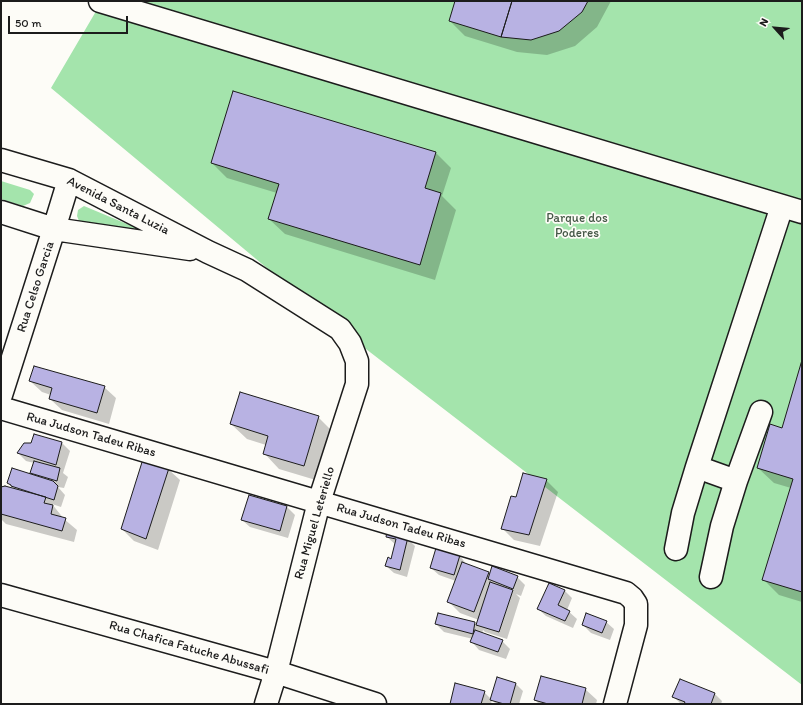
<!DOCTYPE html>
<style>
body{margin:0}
#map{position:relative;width:803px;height:705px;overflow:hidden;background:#fdfcf7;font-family:Itim,sans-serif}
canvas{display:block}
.frame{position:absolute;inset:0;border:2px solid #1c1c1c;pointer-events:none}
.north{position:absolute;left:755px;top:8px;width:40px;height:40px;-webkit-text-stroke:3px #fdfcf7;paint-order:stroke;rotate:297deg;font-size:11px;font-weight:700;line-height:16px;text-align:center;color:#1c1c1c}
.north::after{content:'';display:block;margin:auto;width:14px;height:18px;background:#1c1c1c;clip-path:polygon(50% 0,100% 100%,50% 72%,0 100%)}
.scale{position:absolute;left:8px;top:16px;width:120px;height:18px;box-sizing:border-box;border:2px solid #1c1c1c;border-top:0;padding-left:5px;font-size:12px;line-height:14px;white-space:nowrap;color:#1c1c1c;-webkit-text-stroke:3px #fdfcf7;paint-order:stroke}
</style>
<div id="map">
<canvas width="803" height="705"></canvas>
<div class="frame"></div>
<div class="north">N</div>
<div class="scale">50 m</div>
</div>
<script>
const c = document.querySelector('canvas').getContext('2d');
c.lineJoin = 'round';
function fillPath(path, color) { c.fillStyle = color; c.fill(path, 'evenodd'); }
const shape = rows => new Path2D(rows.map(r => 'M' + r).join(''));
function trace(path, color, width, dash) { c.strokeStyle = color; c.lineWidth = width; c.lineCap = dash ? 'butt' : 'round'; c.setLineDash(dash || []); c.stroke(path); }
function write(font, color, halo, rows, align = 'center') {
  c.font = font + ' Itim,sans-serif'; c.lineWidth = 3.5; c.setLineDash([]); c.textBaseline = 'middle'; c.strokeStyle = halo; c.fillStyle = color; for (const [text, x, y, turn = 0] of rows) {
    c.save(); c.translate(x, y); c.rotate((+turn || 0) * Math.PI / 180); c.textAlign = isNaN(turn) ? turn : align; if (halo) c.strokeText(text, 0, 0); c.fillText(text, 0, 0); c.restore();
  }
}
fillPath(shape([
 [102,1,802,1,802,685,340,329,51,88],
 [1,181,30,190,34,194,30,203,23,206,1,199],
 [84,206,139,229,199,250,79,221,77,216,78,210]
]), '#a4e4ac');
fillPath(shape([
 [456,1,611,1,597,27,575,46,547,55,517,52,465,36,450,21],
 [435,152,451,168,442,196,456,210,435,280,285,234,269,219,277,193,227,178,212,163],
 [802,363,802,602,779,595,764,580,791,488,774,483,758,468,783,429],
 [30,381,104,387,116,398,109,424,62,410,50,399,51,395,42,392],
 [318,417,334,433,319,481,279,469,264,453,266,445,247,439,231,424],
 [35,435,62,443,70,451,63,473,68,477,64,488,58,487,65,495,61,507,52,504,64,519,77,530,74,542,6,524,1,519,1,488,14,489,8,483,31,475,34,463,26,461,18,453,32,444],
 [168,469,180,480,158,550,134,541,122,529],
 [546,480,558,492,540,546,514,540,503,529,516,498],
 [249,496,287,507,295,515,288,538,250,527,242,520],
 [388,533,407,538,415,546,407,577,394,573,386,566,391,561,396,545,387,537],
 [437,549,460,556,467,565,489,573,490,574,517,577,525,585,521,596,516,594,520,598,507,639,485,632,483,630,482,634,502,641,510,649,506,659,479,650,472,642,473,639,444,632,436,624,439,614,475,623,477,625,479,620,460,613,449,602,456,581,439,575,431,568],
 [549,584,565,591,572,598,567,610,577,619,573,628,546,616,538,609],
 [606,622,614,629,610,640,591,633,583,625],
 [516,684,523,691,519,704,496,704,492,700,491,704,451,704,484,692,491,699],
 [585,689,597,700,596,704,539,704,535,700],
 [715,694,722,701,721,704,681,704,674,697]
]), '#0003');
const building = shape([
 [455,1,512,1,501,37,449,21,455,1],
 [512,1,588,1,582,12,559,31,531,40,501,37,512,1],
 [233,91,436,152,425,188,441,193,420,265,268,219,279,184,211,163,233,91],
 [802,360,802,592,762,580,793,479,757,468,770,424,782,428,802,360],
 [34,366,105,386,97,413,49,399,52,388,29,381,34,366],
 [240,392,319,416,304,466,263,454,268,436,230,424,240,392],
 [34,434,62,442,56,465,17,453,24,443,31,443,34,434],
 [143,459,169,468,146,539,121,529,143,459],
 [34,461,60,468,57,481,30,473,34,461],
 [12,468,53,481,58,486,54,500,11,486,11,485,7,483,12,468],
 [523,473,547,479,529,535,501,529,511,496,516,497,523,473],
 [5,486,46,497,44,503,53,505,51,514,66,518,62,531,1,514,1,487,5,486],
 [249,495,287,506,280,531,241,520,249,495],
 [387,531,408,537,400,570,385,566,388,557,391,559,396,539,386,537,387,531],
 [436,548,460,555,454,575,430,568,436,548],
 [462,562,489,572,474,612,447,602,462,562],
 [492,566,518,576,513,589,488,579,492,566],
 [490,582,513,590,499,632,476,625,490,582],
 [549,583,565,590,558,605,570,611,565,621,537,609,549,583],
 [438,613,475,622,473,634,435,624,438,613],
 [586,613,607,621,602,633,582,625,586,613],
 [475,630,503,640,498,652,470,642,475,630],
 [541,676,586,688,582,704,548,704,534,700,541,676],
 [497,677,516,683,510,704,504,704,490,700,497,677],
 [680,679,715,693,711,704,684,704,685,702,672,697,680,679],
 [455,683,485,691,481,704,450,704,455,683]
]);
fillPath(building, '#b8b2e3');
trace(building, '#1c1c1c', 1);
const minor = shape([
 [100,1,802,212],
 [1,160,69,180,208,252,247,270,340,329,350,343,357,361,357,384,319,502,276,672,266,704],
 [1,212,54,229,190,249],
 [1,395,54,229,69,180],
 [1,408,626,593,632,598,636,604,636,625,615,704],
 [697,467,736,481,722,526,711,577],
 [736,481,761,412],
 [676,549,683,513,697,467,782,206],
 [1,595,276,672,375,704]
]);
trace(minor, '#1c1c1c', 25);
trace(minor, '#fdfcf7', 22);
write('13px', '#1c1c1c', '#fdfcf7', [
 ["Avenida Santa Luzia",118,206,27],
 ["Rua Celso Garcia",36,287,-72],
 ["Rua Judson Tadeu Ribas",91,435,16],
 ["Rua Miguel Leteriello",315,523,-74],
 ["Rua Judson Tadeu Ribas",401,526,16],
 ["Rua Chafica Fatuche Abussafi",189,648,16]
]);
write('13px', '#455847', '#fdfcf7', [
 ["Parque dos",577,219],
 ["Poderes",577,234]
]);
</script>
